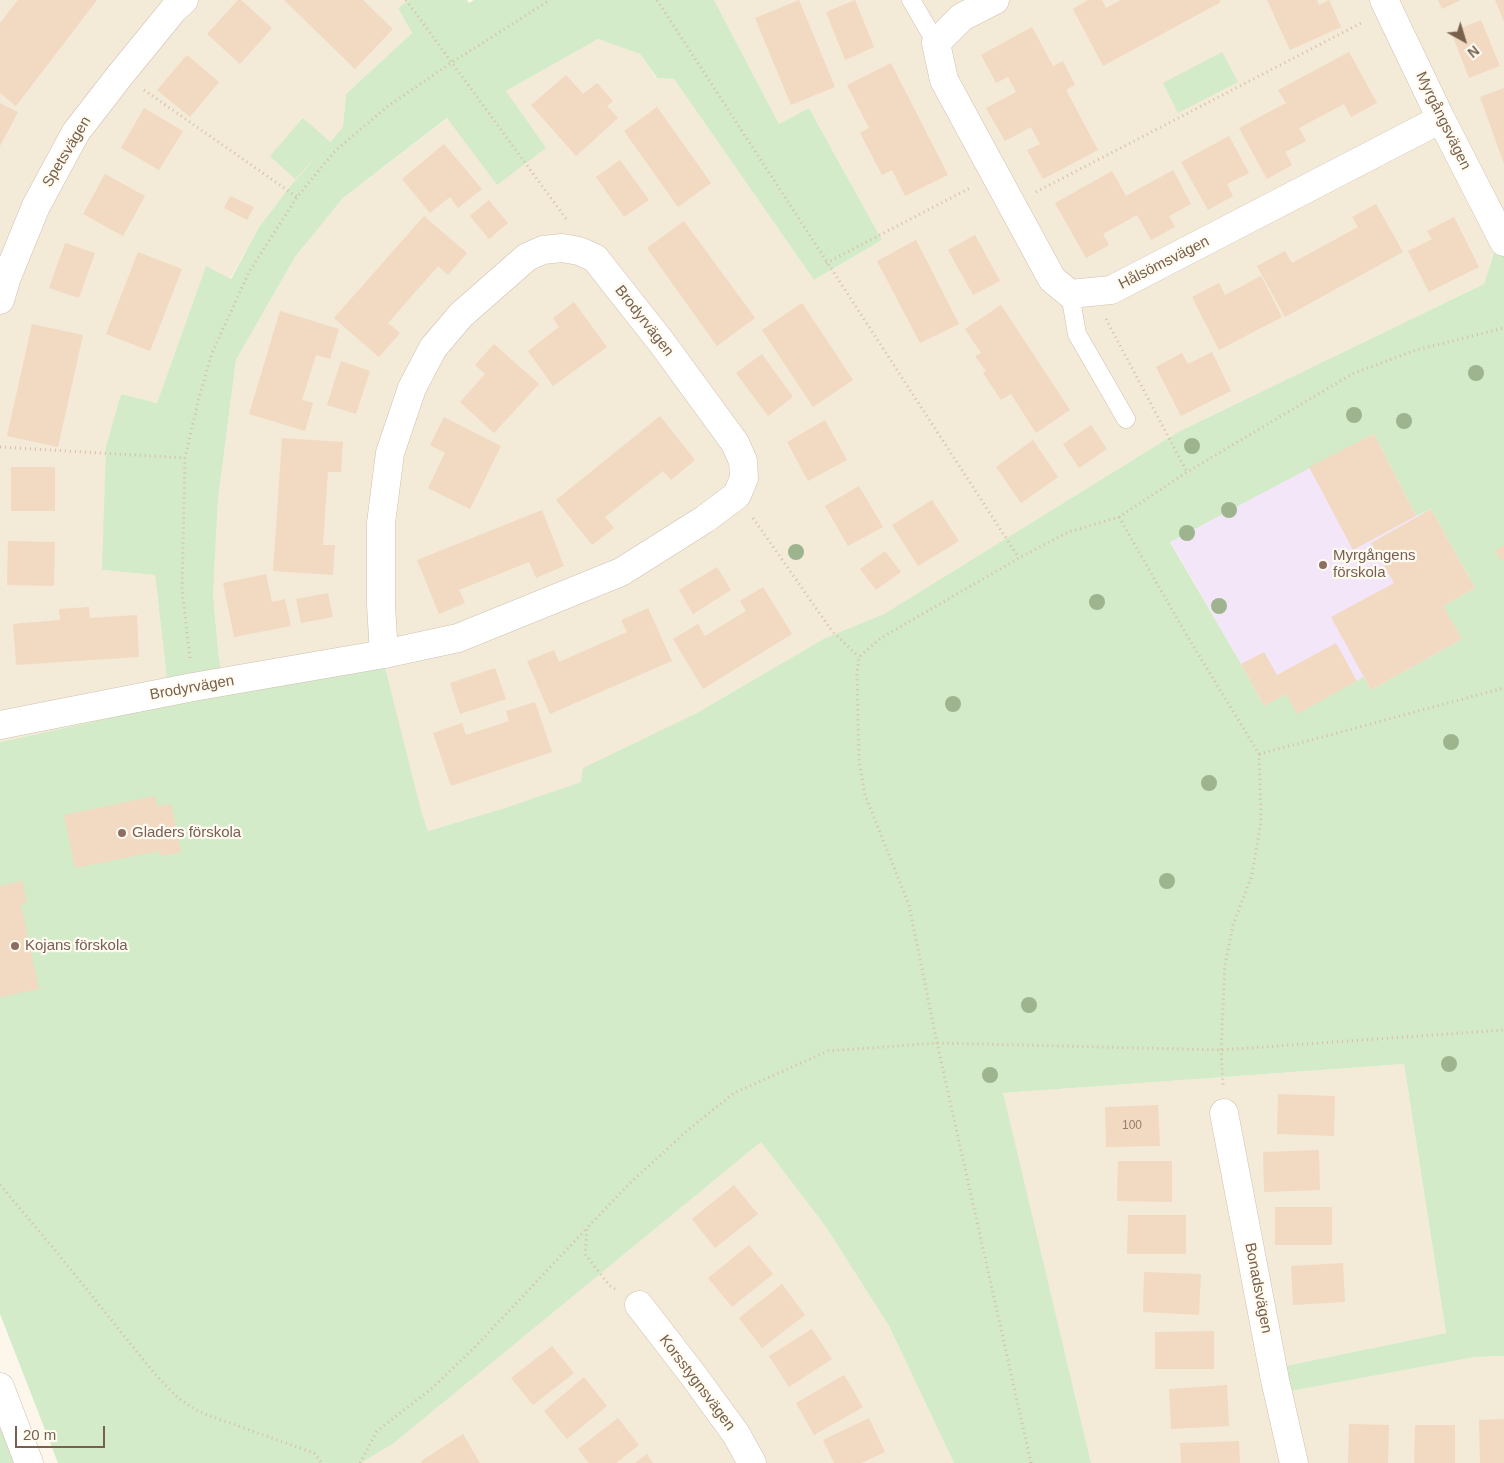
<!DOCTYPE html>
<meta charset="utf-8">
<style>
body{margin:0}
#map{position:relative;width:1504px;height:1463px;overflow:hidden;background:#fcf7ea;font-family:Helvetica,sans-serif}
canvas{display:block}
.north{position:absolute;left:1439px;top:15px;width:50px;height:50px;-webkit-text-stroke:4px #fffbf1;paint-order:stroke;rotate:141deg;font-size:14px;font-weight:700;line-height:20px;text-align:center;color:#78604d}
.north::after{content:'';display:block;margin:auto;width:18px;height:22px;background:#78604d;clip-path:polygon(50% 0,100% 100%,50% 72%,0 100%)}
.scale{position:absolute;left:15px;top:1426px;width:90px;height:22px;box-sizing:border-box;border:2px solid #78604d;border-top:0;padding-left:6px;font-size:15px;line-height:18px;white-space:nowrap;color:#78604d;-webkit-text-stroke:4px #fffbf1;paint-order:stroke}
</style>
<div id="map">
<canvas width="1504" height="1463"></canvas>
<div class="north">N</div>
<div class="scale">20 m</div>
</div>
<script>
const c = document.querySelector('canvas').getContext('2d');
c.lineJoin = 'round';
function fillPath(path, color) { c.fillStyle = color; c.fill(path, 'evenodd'); }
const shape = rows => new Path2D(rows.map(r => 'M' + r).join(''));
function trace(path, color, width, dash) { c.strokeStyle = color; c.lineWidth = width; c.lineCap = dash ? 'butt' : 'round'; c.setLineDash(dash || []); c.stroke(path); }
function write(font, color, halo, rows, align = 'center') {
  c.font = font + ' Helvetica,sans-serif'; c.lineWidth = 4.5; c.setLineDash([]); c.textBaseline = 'middle'; c.strokeStyle = halo; c.fillStyle = color; for (const [text, x, y, turn = 0] of rows) {
    c.save(); c.translate(x, y); c.rotate((+turn || 0) * Math.PI / 180); c.textAlign = isNaN(turn) ? turn : align; if (halo) c.strokeText(text, 0, 0); c.fillText(text, 0, 0); c.restore();
  }
}
fillPath(shape([
 [0,0,409,0,398,8,412,33,346,94,343,127,292,184,259,227,230,279,206,267,157,403,120,394,102,570,155,575,170,705,0,742],
 [714,0,1504,0,1504,249,1494,249,1484,284,1178,432,884,614,825,638,695,714,640,742,582,782,505,808,428,831,421,810,226,693,219,659,213,595,218,499,236,360,295,257,343,198,448,118,497,185,506,91,598,39,640,54,656,78,674,79,814,280,882,240,809,108,779,124],
 [1404,1064,1446,1333,1285,1366,1291,1391,1475,1357,1504,1356,1504,1463,1091,1463,1002,1093],
 [761,1142,826,1227,889,1326,954,1463,361,1463,394,1443]
]), '#f4ead8');
fillPath(shape([
 [1374,434,1416,516,1431,509,1475,588,1462,639,1371,690,1363,676,1357,681,1297,714,1264,706,1241,664,1170,541]
]), '#f4e6f9');
fillPath(shape([
 [409,0,467,0,469,3,474,0,714,0,779,124,809,108,882,240,814,280,674,79,657,78,640,54,598,39,506,91,546,148,497,185,447,118,343,198,295,257,236,360,218,499,213,595,219,659,226,692,384,664,421,810,428,831,505,808,581,782,583,768,695,714,825,638,884,614,1178,432,1484,284,1495,248,1504,249,1504,1356,1475,1357,1291,1391,1285,1366,1446,1333,1404,1064,1003,1093,1091,1463,954,1463,889,1326,826,1227,761,1142,394,1443,361,1463,58,1463,0,1314,0,742,170,705,155,575,102,570,106,447,121,394,157,403,206,266,231,279,259,227,292,184,322,150,295,179,270,156,303,118,330,142,343,127,346,94,412,33,398,8],
 [1374,434,1416,516,1431,509,1475,588,1443,606,1462,639,1371,690,1363,676,1357,681,1297,713,1286,694,1264,706,1241,664,1170,542],
 [1222,52,1238,82,1178,113,1163,83],
 [0,1426,10,1453,14,1463,0,1463]
]), '#d3ebc8');
fillPath(shape([
 [18,0,97,0,16,106,0,93,0,23],
 [238,0,241,0,272,28,240,64,207,34],
 [284,0,363,0,393,29,355,69],
 [799,0,835,87,791,105,755,18],
 [855,0,874,47,845,60,826,12],
 [1088,0,1102,0,1106,8,1121,0,1219,0,1221,2,1103,66,1073,9],
 [1267,0,1317,0,1319,5,1329,0,1341,27,1290,50],
 [1438,0,1461,0,1442,9],
 [1495,0,1504,0,1504,22],
 [1481,20,1500,66,1469,78,1451,32],
 [1032,27,1053,66,1063,61,1075,85,1066,90,1098,150,1043,179,1027,150,1040,144,1031,127,1005,141,986,108,1016,92,1008,77,996,83,981,55],
 [1349,52,1377,103,1351,117,1344,104,1299,128,1306,141,1285,152,1292,165,1267,179,1239,128,1286,103,1278,90],
 [187,55,219,82,190,117,157,90],
 [891,63,948,175,905,196,892,170,882,175,860,133,869,128,847,85],
 [566,75,583,94,597,83,613,101,607,106,618,118,576,156,531,105],
 [1504,88,1504,164,1480,97],
 [0,103,18,112,0,146],
 [657,107,711,183,678,207,624,131],
 [144,108,183,131,159,170,121,148],
 [1229,136,1249,173,1227,184,1233,196,1208,210,1181,162],
 [444,144,482,189,458,208,450,197,430,213,402,179],
 [620,160,649,200,624,217,596,177],
 [1173,170,1191,204,1169,216,1175,227,1151,240,1137,215,1103,234,1109,245,1086,258,1055,203,1112,171,1126,196],
 [105,174,145,196,123,236,83,214],
 [230,196,254,207,247,220,224,208],
 [489,200,508,223,489,239,470,216],
 [1376,204,1403,252,1285,317,1257,266,1285,251,1292,263,1358,227,1352,217],
 [424,216,467,253,448,275,438,266,388,323,400,333,379,357,334,318],
 [1454,217,1479,267,1429,292,1408,251,1432,239,1427,231],
 [684,221,755,318,717,346,647,248],
 [975,235,1000,281,973,295,948,250],
 [916,240,959,324,920,343,877,261],
 [65,243,95,253,79,298,49,288],
 [138,252,182,269,150,351,106,334],
 [1261,276,1282,317,1219,350,1192,297,1219,283,1225,295],
 [574,302,607,347,553,386,528,351,559,327,553,318],
 [802,303,853,380,813,407,762,330],
 [1001,305,1070,410,1036,433,1011,394,1001,400,983,373,986,371,975,356,981,353,965,329],
 [280,311,339,329,330,359,316,355,302,400,313,403,305,431,249,414],
 [32,324,83,335,58,447,7,436],
 [494,344,539,384,494,433,460,402,485,374,475,365],
 [1212,352,1231,391,1181,416,1156,367,1182,353,1188,364],
 [762,354,793,397,768,416,736,373],
 [341,361,370,371,356,414,327,405],
 [660,416,695,460,671,480,663,471,605,517,614,528,592,545,556,500],
 [444,417,501,446,470,509,428,488,445,453,430,445],
 [825,420,847,460,808,481,787,442],
 [1091,425,1107,449,1079,468,1063,444],
 [1374,434,1416,516,1353,550,1309,467],
 [282,438,343,442,341,472,328,472,323,545,335,545,333,575,273,571],
 [1033,440,1058,477,1021,503,996,467],
 [11,467,55,467,55,511,11,511],
 [859,486,883,527,848,546,825,506],
 [932,500,959,541,918,566,892,525],
 [1431,509,1475,588,1443,606,1462,639,1371,690,1331,617,1394,583,1371,543],
 [542,510,564,566,536,578,529,562,459,590,465,603,439,614,417,560],
 [8,541,55,542,54,586,7,585],
 [1504,545,1504,559,1501,561,1495,550],
 [885,551,901,572,876,590,860,569],
 [717,567,731,590,693,614,679,590],
 [266,574,272,602,285,599,291,626,234,637,223,583],
 [763,587,792,634,703,689,673,639,698,624,705,636,746,611,740,601],
 [328,593,333,617,301,623,296,599],
 [89,607,90,618,137,615,139,657,16,665,13,624,60,620,59,609],
 [648,608,672,661,550,714,527,661,554,650,559,662,627,632,621,620],
 [1336,643,1357,681,1297,714,1286,694,1264,706,1241,664,1264,652,1277,675],
 [495,668,506,699,460,714,450,683],
 [535,702,552,752,451,786,433,733,462,723,466,735,509,721,506,711],
 [155,796,157,806,171,804,181,852,160,856,159,851,75,868,64,815],
 [22,881,27,903,21,904,39,989,0,997,0,886],
 [1278,1094,1335,1096,1334,1136,1277,1134],
 [1158,1105,1160,1146,1106,1147,1105,1107],
 [1319,1150,1320,1190,1264,1192,1263,1152],
 [1118,1161,1172,1161,1172,1202,1117,1201],
 [734,1185,758,1214,715,1248,692,1219],
 [1275,1207,1332,1207,1332,1245,1275,1245],
 [1128,1215,1186,1215,1186,1254,1127,1254],
 [749,1245,773,1274,732,1307,708,1278],
 [1343,1263,1345,1302,1293,1305,1291,1266],
 [1144,1272,1201,1274,1199,1315,1143,1312],
 [782,1284,805,1315,762,1348,739,1318],
 [812,1329,832,1359,789,1387,769,1356],
 [1214,1331,1214,1369,1155,1369,1155,1332],
 [552,1346,574,1373,533,1405,511,1378],
 [844,1375,863,1407,814,1435,796,1403],
 [584,1377,607,1406,567,1439,544,1411],
 [1227,1385,1229,1426,1171,1429,1169,1389],
 [618,1418,639,1445,616,1463,589,1463,578,1449],
 [869,1418,885,1452,861,1463,834,1463,823,1440],
 [1504,1419,1504,1463,1480,1463,1479,1420],
 [1349,1424,1389,1425,1388,1463,1348,1463],
 [1415,1425,1455,1425,1455,1463,1414,1463],
 [463,1434,480,1463,422,1463,421,1461],
 [1239,1441,1240,1463,1181,1463,1180,1443],
 [647,1454,653,1463,635,1463]
]), '#f2d9c2');
const service = shape([
 [911,0,936,43],
 [1070,294,1077,334,1126,419]
]);
const minor = shape([
 [995,0,962,17,936,43,944,80,1052,279,1070,294,1111,290,1441,119],
 [1384,0,1441,119,1504,242],
 [0,300,7,277,36,206,76,132,121,74,174,9,184,0],
 [0,725,193,687,384,654,458,638,621,572,705,519,737,495,744,478,743,461,735,443,662,343,595,258,579,251,562,248,543,250,527,257,461,315,433,348,412,388,390,453,381,523,381,605,384,654],
 [1224,1113,1275,1380,1294,1463],
 [639,1305,693,1375,736,1434,752,1463]
]);
const tertiary = shape([
 [0,1387,29,1463]
]);
trace(service, '#cfc0af', 19);
trace(minor, '#cfc0af', 29);
trace(tertiary, '#cfc0af', 29);
trace(shape([
 [406,0,567,220],
 [657,0,1019,558],
 [144,90,297,197],
 [1036,192,1363,22],
 [826,263,970,188],
 [1106,319,1187,472],
 [0,447,185,458],
 [1119,517,1183,629,1259,754,1261,821,1252,875,1233,925,1225,965,1221,1050,1223,1085],
 [753,518,832,631,859,657],
 [190,658,182,589,185,458,199,398,212,353,249,272,297,197,335,151,388,106,451,63,550,0],
 [1259,754,1504,688],
 [0,1185,55,1250,154,1373,178,1398,198,1411,210,1416,314,1453,322,1463],
 [615,1289,609,1285,585,1254,587,1228,629,1184,689,1129,734,1093,828,1051,937,1043,1221,1050,1504,1030],
 [360,1463,377,1431,431,1389,474,1348,587,1228],
 [1031,1463,937,1043,909,905,865,795,859,760,857,674,859,657,881,638,1019,558,1068,532,1119,517,1187,472,1352,374,1416,350,1504,328]
]), '#d8bda4', 3, [1, 4]);
trace(service, '#fff', 18);
trace(minor, '#fff', 28);
trace(tertiary, '#fff', 28);
c.fillStyle = '#9db48f';
for (const [x, y] of [
 [1476,373],
 [1354,415],
 [1404,421],
 [1192,446],
 [1229,510],
 [1187,533],
 [796,552],
 [1097,602],
 [1219,606],
 [953,704],
 [1451,742],
 [1209,783],
 [1167,881],
 [1029,1005],
 [1449,1064],
 [990,1075]
]) { c.beginPath(); c.arc(x, y, 8, 0, 2 * Math.PI); c.fill(); }
for (const [x, y, r, color] of [
 [1323,565,5,"#8d6e63"],
 [122,833,5,"#8d6e63"],
 [15,946,5,"#8d6e63"]
]) { const dot = new Path2D(); dot.arc(x, y, r, 0, 2 * Math.PI); c.fillStyle = color; c.fill(dot); trace(dot, '#fffbf1', 2); }
write('12px', '#967e6a', null, [
 ["100",1132,1126]
]);
write('15px', '#78604d', '#fffbf1', [
 ["Myrgångsvägen",1443,121,64],
 ["Spetsvägen",67,152,-59],
 ["Hålsömsvägen",1164,263,-27],
 ["Brodyrvägen",644,321,52],
 ["Brodyrvägen",192,688,-10],
 ["Bonadsvägen",1258,1288,79],
 ["Korsstygnsvägen",697,1383,53]
]);
write('15px', '#785e54', '#fffbf1', [
 ["Myrgångens",1333,556],
 ["förskola",1333,573],
 ["Gladers förskola",132,833],
 ["Kojans förskola",25,946]
], 'left');
</script>
